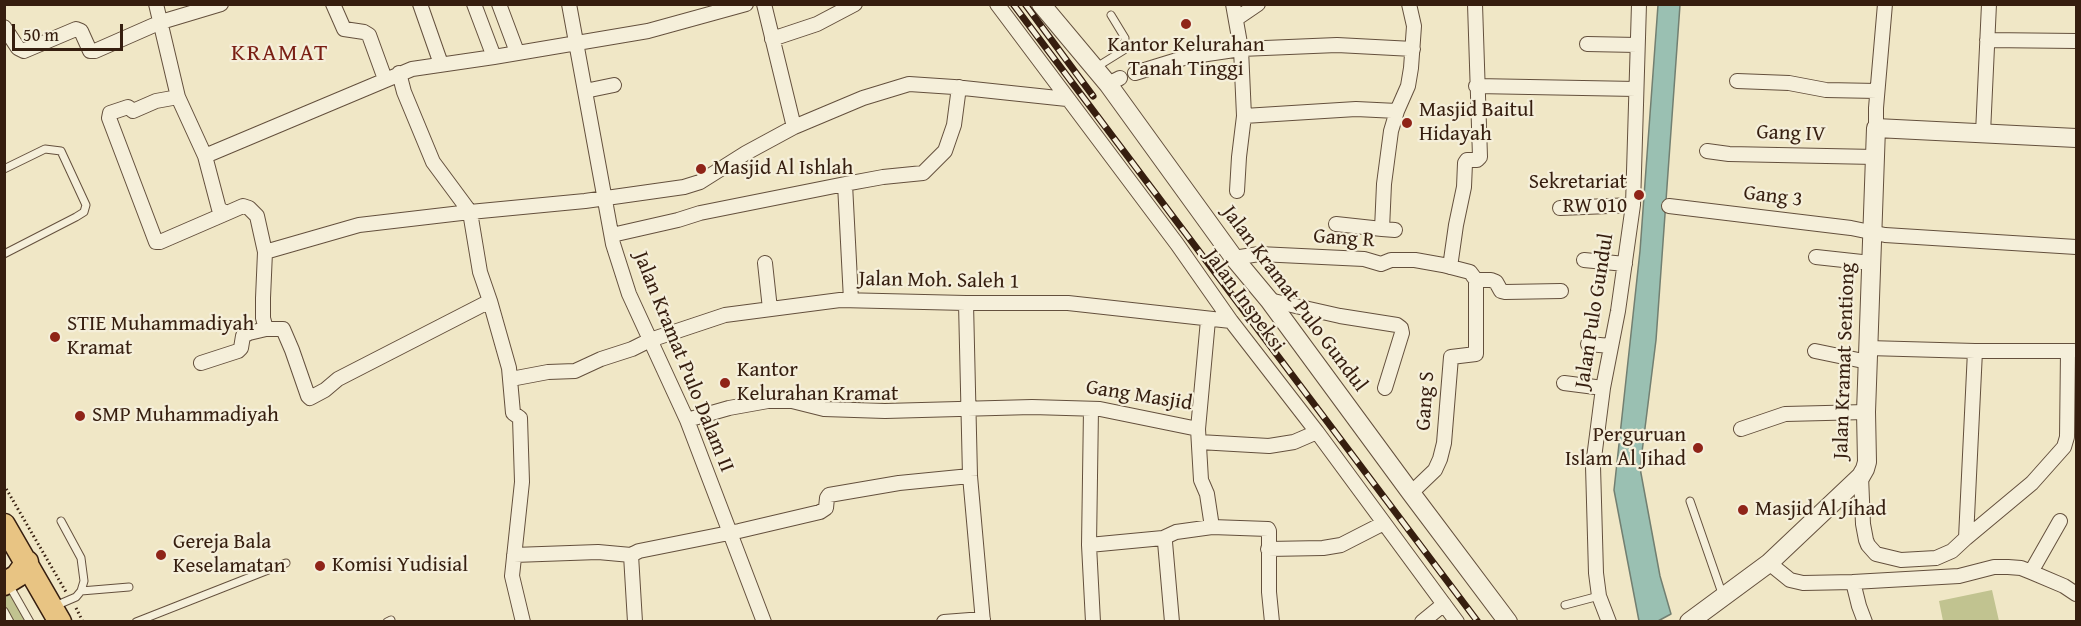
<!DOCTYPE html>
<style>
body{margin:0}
#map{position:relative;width:2081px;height:626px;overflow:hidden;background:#f0e7c6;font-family:"Gentium Book Plus",serif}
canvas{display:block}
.frame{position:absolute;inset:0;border:6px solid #361e0f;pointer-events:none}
.scale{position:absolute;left:12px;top:24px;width:111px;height:27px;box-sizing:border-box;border:3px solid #361e0f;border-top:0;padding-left:8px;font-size:18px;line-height:21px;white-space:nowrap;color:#361e0f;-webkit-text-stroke:4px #f5efda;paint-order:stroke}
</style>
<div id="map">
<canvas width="2081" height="626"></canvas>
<div class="frame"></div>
<div class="scale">50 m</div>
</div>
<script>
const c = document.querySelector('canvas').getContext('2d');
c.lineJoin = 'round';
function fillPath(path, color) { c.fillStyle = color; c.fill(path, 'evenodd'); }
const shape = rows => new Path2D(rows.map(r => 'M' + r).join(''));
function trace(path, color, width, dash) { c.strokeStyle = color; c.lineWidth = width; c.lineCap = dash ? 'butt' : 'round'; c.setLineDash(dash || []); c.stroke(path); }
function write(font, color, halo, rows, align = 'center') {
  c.font = font + ' "Gentium Book Plus",serif'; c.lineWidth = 4.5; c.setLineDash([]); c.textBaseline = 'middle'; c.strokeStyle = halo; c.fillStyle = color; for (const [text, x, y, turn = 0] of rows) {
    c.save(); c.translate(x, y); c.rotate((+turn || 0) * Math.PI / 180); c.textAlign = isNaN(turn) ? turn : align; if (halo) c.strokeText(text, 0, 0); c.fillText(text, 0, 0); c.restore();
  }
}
fillPath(shape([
 [4,578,30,621,10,621,5,611],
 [1992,590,1999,621,1943,621,1939,601]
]), '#c1c390');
const water = shape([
 [1658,5,1680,5,1656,340,1640,468,1660,576,1671,614,1658,621,1639,621,1614,490,1640,251,1658,5]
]);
fillPath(water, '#9ac0b2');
trace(water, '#727f71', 1.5);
const service = shape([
 [1095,68,1124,50,1125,38,1111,15],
 [4,169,45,149,61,151,86,205,84,212,76,217,4,254],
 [1690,501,1723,596],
 [9,585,30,622],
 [81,591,129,587],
 [1565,605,1599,596],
 [55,606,76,597,81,591,84,581,81,558,61,521],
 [4,611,10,622],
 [136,622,286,563],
 [387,622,391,620]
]);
const minor = shape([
 [156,4,178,97,205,156,219,209,227,213,243,206,249,208,257,216,265,252,263,298,263,318,266,329],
 [333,4,344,29,364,32,369,35,385,79],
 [420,4,441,64],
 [474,4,494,57],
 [499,4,517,52],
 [569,4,613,244,629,294,687,420,764,622],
 [764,4,794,127],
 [997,4,1177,244,1231,321,1317,432,1457,622],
 [1233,4,1241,49,1244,116,1356,109,1397,111],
 [1236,19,1258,4],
 [4,27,18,48,24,51,76,29,81,31,90,51,95,51,161,22,221,4],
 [772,39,817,24,855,4],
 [1987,40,2076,41],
 [1587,44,1637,45],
 [399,73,404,92,433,162,470,212,480,272,490,301,509,368,513,413,520,418,522,482,512,576,523,622],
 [1135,73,1187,57,1241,49,1337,45,1413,49],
 [1737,81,1789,83,1826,90,1877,91],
 [1108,84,1120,78],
 [1476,86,1636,89],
 [585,91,614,85],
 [178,97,156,101,133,111,128,107,110,113,109,118,156,242,160,242,227,213],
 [1876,128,1876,108,1885,4],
 [1983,133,1989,4],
 [1707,151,1729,154,1875,157],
 [205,156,412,69,494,57,648,31,746,4],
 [845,184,851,300],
 [1237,191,1239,157,1244,116],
 [1669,206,1851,228,1885,235,2076,247],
 [1560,208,1633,205],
 [1336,224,1382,229],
 [1395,230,1382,229,1384,184,1391,131,1397,111,1408,86,1411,68,1414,26,1409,4],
 [612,235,678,220,700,213,845,184,883,177,923,173,945,151,954,125,959,87],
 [265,252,359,225,470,212,585,201,684,187,700,182,746,153,794,127,863,98,909,84,954,87,1067,99],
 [1816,257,1871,263],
 [1234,258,1259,254,1364,259,1381,264,1391,260,1415,260,1443,265,1470,272,1476,280,1476,354,1451,357,1444,443,1440,459,1435,470,1411,493],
 [1584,260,1625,264],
 [765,263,770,309],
 [1450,267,1456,225,1464,187,1465,163,1467,160,1477,160,1480,157,1475,4],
 [1476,280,1491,280,1496,282,1501,291,1505,292,1561,291],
 [1269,300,1340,316,1397,325,1401,328,1402,333,1385,388],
 [966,303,970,476,983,622],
 [1208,320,1198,429,1201,480,1207,494,1212,527],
 [1588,344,1611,346],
 [1868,348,1975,351,2074,351],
 [1815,351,1868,362],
 [201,363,238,351,241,348,243,336,249,333,266,329,283,329,292,350,308,396,310,398,325,390,338,379,490,301],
 [511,379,548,372,575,371,601,359,632,349,650,340,725,315,840,300,966,303,1068,303,1231,321],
 [1564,383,1603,388],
 [1091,409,1089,545,1093,622],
 [687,420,729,408,768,401,792,401,824,409,885,411,1032,407,1100,409,1198,429],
 [1741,429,1785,414,1866,412],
 [1199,442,1269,446,1294,442,1317,432],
 [1861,476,1863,524,1866,540,1868,545,1876,554,1901,560,1936,558,1952,551,1966,538,1975,351],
 [1163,538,1165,542,1172,622],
 [1966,538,2032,483,2064,447,2067,437,2068,351],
 [1089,545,1163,538,1176,532,1212,527,1268,529,1269,531,1269,592,1272,622],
 [1268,549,1323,548,1341,545,1384,523],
 [514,555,598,552,631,555,639,551,739,531,820,512,826,508,827,498,829,495,899,483,970,476],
 [631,555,635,622],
 [1769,563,1790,580,1803,583,1853,582,1859,606,1865,622],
 [2031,572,2060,521],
 [1853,582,1959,576,1994,567,2008,567,2021,568,2031,572,2064,586,2076,594],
 [944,622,983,619],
 [1422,622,1444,604],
 [1609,622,1599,596,1596,573,1593,466,1603,388,1618,311,1633,205,1639,4]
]);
const tertiary = shape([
 [1041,4,1108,84,1234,258,1269,300,1411,493,1508,622],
 [1689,622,1769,563,1861,476,1865,469,1867,462,1866,412,1876,128,2076,138]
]);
const primary = shape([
 [4,525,60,622],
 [4,584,17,576,27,562]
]);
trace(service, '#64503d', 9);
trace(minor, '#64503d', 16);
trace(tertiary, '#64503d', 20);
trace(primary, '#361e0f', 25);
trace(shape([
 [4,485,66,592],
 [76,608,83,622]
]), '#361e0f', 3, [1.5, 3]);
trace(service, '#f5efda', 7);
trace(minor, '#f5efda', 14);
trace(tertiary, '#f5efda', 18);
trace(primary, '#e8c483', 22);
const rail = shape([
 [1013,4,1478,622],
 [1025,4,1093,96]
]);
trace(rail, '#361e0f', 7);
trace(rail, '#f5efda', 4.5, [14]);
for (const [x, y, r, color] of [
 [1186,24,6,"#8f2418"],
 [1407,123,6,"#8f2418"],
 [701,169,6,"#8f2418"],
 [1639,195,6,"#8f2418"],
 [55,337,6,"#8f2418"],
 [725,383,6,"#8f2418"],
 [80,416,6,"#8f2418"],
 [1698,448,6,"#8f2418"],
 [1743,510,6,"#8f2418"],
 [161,555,6,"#8f2418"],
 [320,566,6,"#8f2418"]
]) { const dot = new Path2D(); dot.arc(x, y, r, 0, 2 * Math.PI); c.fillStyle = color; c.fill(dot); trace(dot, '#f5efda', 2); }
write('21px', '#361e0f', '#f5efda', [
 ["Kantor Kelurahan",1186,46,"center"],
 ["Tanah Tinggi",1186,70,"center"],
 ["Masjid Baitul",1419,111],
 ["Hidayah",1419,135],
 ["Masjid Al Ishlah",713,169],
 ["Sekretariat",1627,183,"right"],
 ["RW 010",1627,207,"right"],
 ["STIE Muhammadiyah",67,325],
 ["Kramat",67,349],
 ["Kantor",737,371],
 ["Kelurahan Kramat",737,395],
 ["SMP Muhammadiyah",92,416],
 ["Perguruan",1686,436,"right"],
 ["Islam Al Jihad",1686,460,"right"],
 ["Masjid Al Jihad",1755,510],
 ["Gereja Bala",173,543],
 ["Keselamatan",173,567],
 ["Komisi Yudisial",332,566]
], 'left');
write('21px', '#361e0f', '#f5efda', [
 ["Gang IV",1791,134,2],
 ["Gang 3",1773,197,7],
 ["Gang R",1344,239,4],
 ["Jalan Moh. Saleh 1",939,281,1],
 ["Jalan Kramat Pulo Gundul",1294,299,53],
 ["Jalan Inspeksi",1244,301,54],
 ["Jalan Pulo Gundul",1595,311,-81],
 ["Jalan Kramat Sentiong",1845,361,-88],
 ["Jalan Kramat Pulo Dalam II",683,362,68],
 ["Gang Masjid",1139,396,9],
 ["Gang S",1426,401,-86]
]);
c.letterSpacing = '1.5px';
write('24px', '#7a1f14', '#f5efda', [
 ["KRAMAT",280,54]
]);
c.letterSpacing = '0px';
</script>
